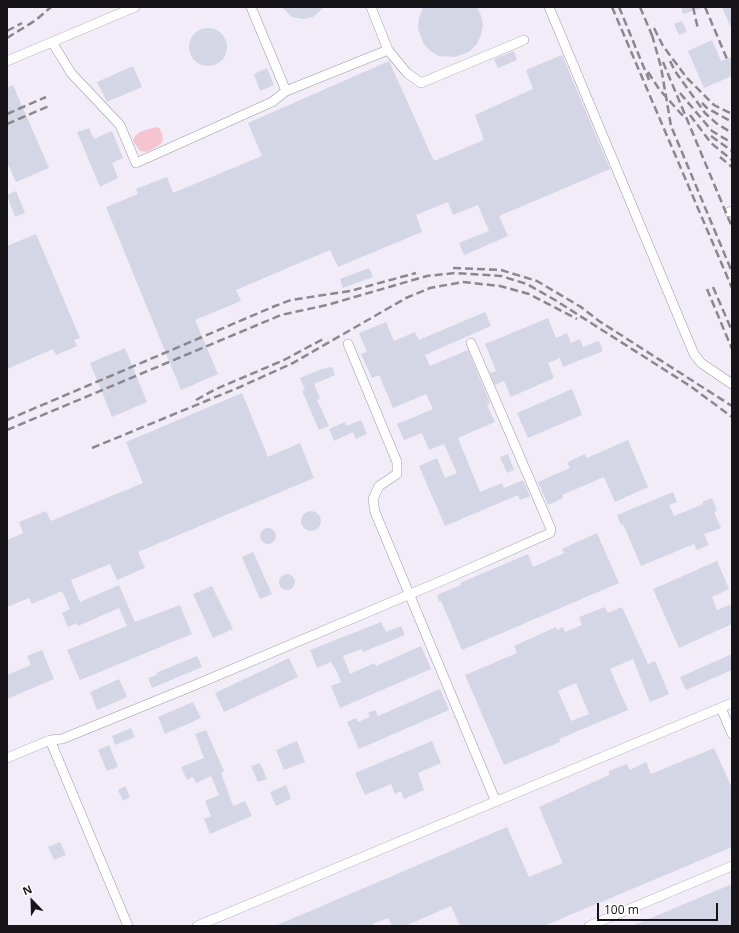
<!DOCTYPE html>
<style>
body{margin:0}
#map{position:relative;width:739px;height:933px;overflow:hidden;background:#fcf9ff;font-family:"Open Sans",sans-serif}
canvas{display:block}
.frame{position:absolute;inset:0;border:8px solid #18151a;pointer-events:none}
.north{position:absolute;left:12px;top:881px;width:40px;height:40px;-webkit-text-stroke:3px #fff;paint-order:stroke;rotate:337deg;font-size:11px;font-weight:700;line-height:16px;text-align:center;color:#18151a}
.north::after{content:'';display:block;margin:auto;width:14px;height:18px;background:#18151a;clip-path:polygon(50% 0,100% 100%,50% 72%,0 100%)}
.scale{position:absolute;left:597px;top:903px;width:121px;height:18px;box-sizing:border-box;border:2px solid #18151a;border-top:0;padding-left:5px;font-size:12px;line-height:14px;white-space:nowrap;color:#18151a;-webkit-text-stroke:3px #fff;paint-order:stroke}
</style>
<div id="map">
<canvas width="739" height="933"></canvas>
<div class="frame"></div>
<div class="north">N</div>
<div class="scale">100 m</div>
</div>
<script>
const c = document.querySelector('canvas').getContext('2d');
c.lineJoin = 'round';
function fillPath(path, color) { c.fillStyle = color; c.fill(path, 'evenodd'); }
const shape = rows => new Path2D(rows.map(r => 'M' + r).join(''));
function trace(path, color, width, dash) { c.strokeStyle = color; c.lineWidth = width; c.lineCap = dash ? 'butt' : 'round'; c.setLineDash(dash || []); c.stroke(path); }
fillPath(shape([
 [7,7,732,7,732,926,7,926]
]), '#f2ecf8');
fillPath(shape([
 [155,127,159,128,162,133,163,139,161,144,147,152,140,151,133,141,135,136,140,132]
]), '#f5c4d0');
fillPath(shape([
 [282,7,324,7,313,17,303,19,292,17],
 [423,7,477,7,481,16,483,25,481,35,477,44,469,52,455,57,439,56,430,51,423,43,418,28,419,18],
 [681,7,702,7,702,8,683,14],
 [722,7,732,7,732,30],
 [682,21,687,32,679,35,674,24],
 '189 47a19 19 0 1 1 38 0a19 19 0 1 1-38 0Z',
 [712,40,721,61,732,57,732,76,704,88,688,51],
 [514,51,517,60,498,68,494,59],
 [562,55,610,169,499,216,508,236,464,255,459,243,489,231,478,205,453,215,448,202,416,215,422,232,338,267,330,250,236,290,241,301,195,320,218,374,181,390,106,207,138,194,136,189,167,177,173,193,262,156,248,123,389,61,434,161,484,140,475,115,533,89,526,70],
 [133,66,142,87,107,102,97,82],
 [267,68,274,85,260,91,254,74],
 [13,85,49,168,16,182,7,162,7,88],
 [89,128,94,139,112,131,123,158,112,163,118,178,100,187,77,132],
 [16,191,25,213,15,217,7,195],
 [36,234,80,338,74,340,77,346,56,355,53,349,7,369,7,246],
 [369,268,373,277,343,288,340,279],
 [485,312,491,326,425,355,430,366,468,350,490,403,487,405,495,422,458,438,480,492,502,483,504,488,523,480,530,496,520,500,518,495,445,526,419,466,437,458,445,478,457,473,444,444,429,450,422,433,404,440,397,424,433,409,426,394,393,408,379,375,372,378,361,354,367,352,359,333,386,322,394,341,415,332,419,340],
 [548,318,556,338,567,333,571,343,580,339,583,347,599,341,603,351,563,367,560,358,548,363,554,378,511,397,504,381,495,385,490,373,496,371,485,344],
 [125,348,147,402,112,417,90,363],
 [332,367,335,375,314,384,320,399,317,400,329,426,319,430,302,391,305,390,300,378,322,369],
 [572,389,582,415,528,438,517,413],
 [242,393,268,457,300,443,314,478,138,552,145,568,117,580,110,564,71,580,80,602,119,585,135,622,180,605,192,634,80,680,67,650,127,626,119,608,78,626,77,623,68,627,62,613,70,609,62,591,32,604,29,598,7,607,7,540,23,533,19,522,46,511,51,521,143,483,126,442],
 [361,420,367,434,356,439,353,432,334,441,329,429,345,422,346,426],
 [628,440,648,487,615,502,604,477,562,495,563,498,548,505,538,482,570,468,567,463,572,460,585,454,587,458],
 [508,454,514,470,507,473,500,457],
 [673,492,677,502,669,505,674,516,703,504,702,502,712,498,717,511,714,512,721,528,704,534,709,545,697,550,694,544,641,566,623,524,621,525,617,515],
 '301 521a10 10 0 1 1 20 0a10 10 0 1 1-20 0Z',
 '260 536a8 8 0 1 1 16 0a8 8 0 1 1-16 0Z',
 [597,533,619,583,462,650,441,601,439,602,437,595,461,585,460,583,528,554,533,567,564,553,562,549],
 [253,552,272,594,260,599,242,557],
 [717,561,729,589,712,597,717,610,732,604,732,624,679,648,653,589],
 '279 582a8 8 0 1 1 16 0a8 8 0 1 1-16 0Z',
 [212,586,233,629,213,638,193,594],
 [605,607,608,613,622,607,648,664,655,661,669,694,650,702,633,659,610,669,628,710,559,739,560,742,504,765,465,675,517,653,514,646,556,627,557,630,563,627,565,632,582,625,579,617],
 [576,683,589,714,571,721,558,691],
 [381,622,386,632,401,626,405,635,363,652,362,649,343,656,350,674,374,663,376,666,421,646,431,669,340,708,331,686,341,682,336,670,331,662,317,668,310,650],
 [42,650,54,679,7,699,7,675,31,665,27,656],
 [732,654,732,670,686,690,680,677],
 [197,656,202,667,152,688,148,678,157,675,156,673],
 [289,658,298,677,224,712,215,693],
 [119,679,127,697,97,710,90,692],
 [440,689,449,710,359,749,347,722,356,718,358,722,370,717,368,713,375,710,378,716],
 [193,702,201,718,165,734,158,717],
 [131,728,135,737,115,745,112,736],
 [206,730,224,771,221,773,233,806,245,801,252,816,210,834,204,819,211,816,205,801,219,795,211,776,196,783,193,777,187,780,181,767,204,758,195,734],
 [297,741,305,762,284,770,276,750],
 [432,741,441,763,418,773,424,790,404,799,401,791,395,794,391,784,365,795,355,773],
 [109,745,118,767,107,771,98,750],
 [714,748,732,788,732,847,544,926,460,926,451,906,405,926,392,926,388,918,373,924,373,926,275,926,507,827,529,877,563,863,539,807,609,775,609,771,627,764,630,770,646,762,651,774],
 [260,763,267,779,258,782,251,766],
 [286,785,291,799,276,806,270,792],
 [125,786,130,797,123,801,118,790],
 [60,842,66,855,54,860,48,847],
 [732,884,732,925,729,926,632,926]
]), '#d4d6e5');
const minor = shape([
 [251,7,286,91],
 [371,7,388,50,407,73,421,83,524,40],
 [549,7,694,354,701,363,732,384],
 [52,42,71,73,120,125,136,163,272,102,286,91,388,50],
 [7,61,135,7],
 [729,212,732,211],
 [348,344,397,462,397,474,379,486,373,499,375,512,496,802],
 [721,708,732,734],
 [50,740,128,926],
 [7,758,50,740,62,739,195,685,446,579,550,533,551,529,471,343],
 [197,926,732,703],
 [589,926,732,866]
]);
trace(minor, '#9f98a5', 10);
trace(minor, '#fff', 9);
trace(shape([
 [612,7,732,288],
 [619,7,649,80],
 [640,7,654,40],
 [693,7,698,29],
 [705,7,727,59],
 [654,28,663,46,687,78,714,105,732,114],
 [7,31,22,23],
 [652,35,661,67,671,126,732,272],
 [7,38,36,20,51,7],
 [670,61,675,71,705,113,716,123,732,133],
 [663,62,732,227],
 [648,72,659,89,683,116],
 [680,93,712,131,732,143],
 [702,103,707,108,732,122],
 [7,114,46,97],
 [690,115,711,143,732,160],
 [7,124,49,106],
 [711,136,732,151],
 [720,157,732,167],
 [453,268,501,270,537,281,581,307,599,321,732,406],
 [713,287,732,331],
 [707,289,732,349],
 [196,400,216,389,284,360,325,338],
 [7,420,275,306,291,300,350,291,416,273],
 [7,430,281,315,327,305,427,276,455,273,501,276,527,284,555,300,690,386,732,417],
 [92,448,240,387,293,363,406,298,430,288,463,282,500,286,529,294,577,319]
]), '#8a878d', 2.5, [8, 4]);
</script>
